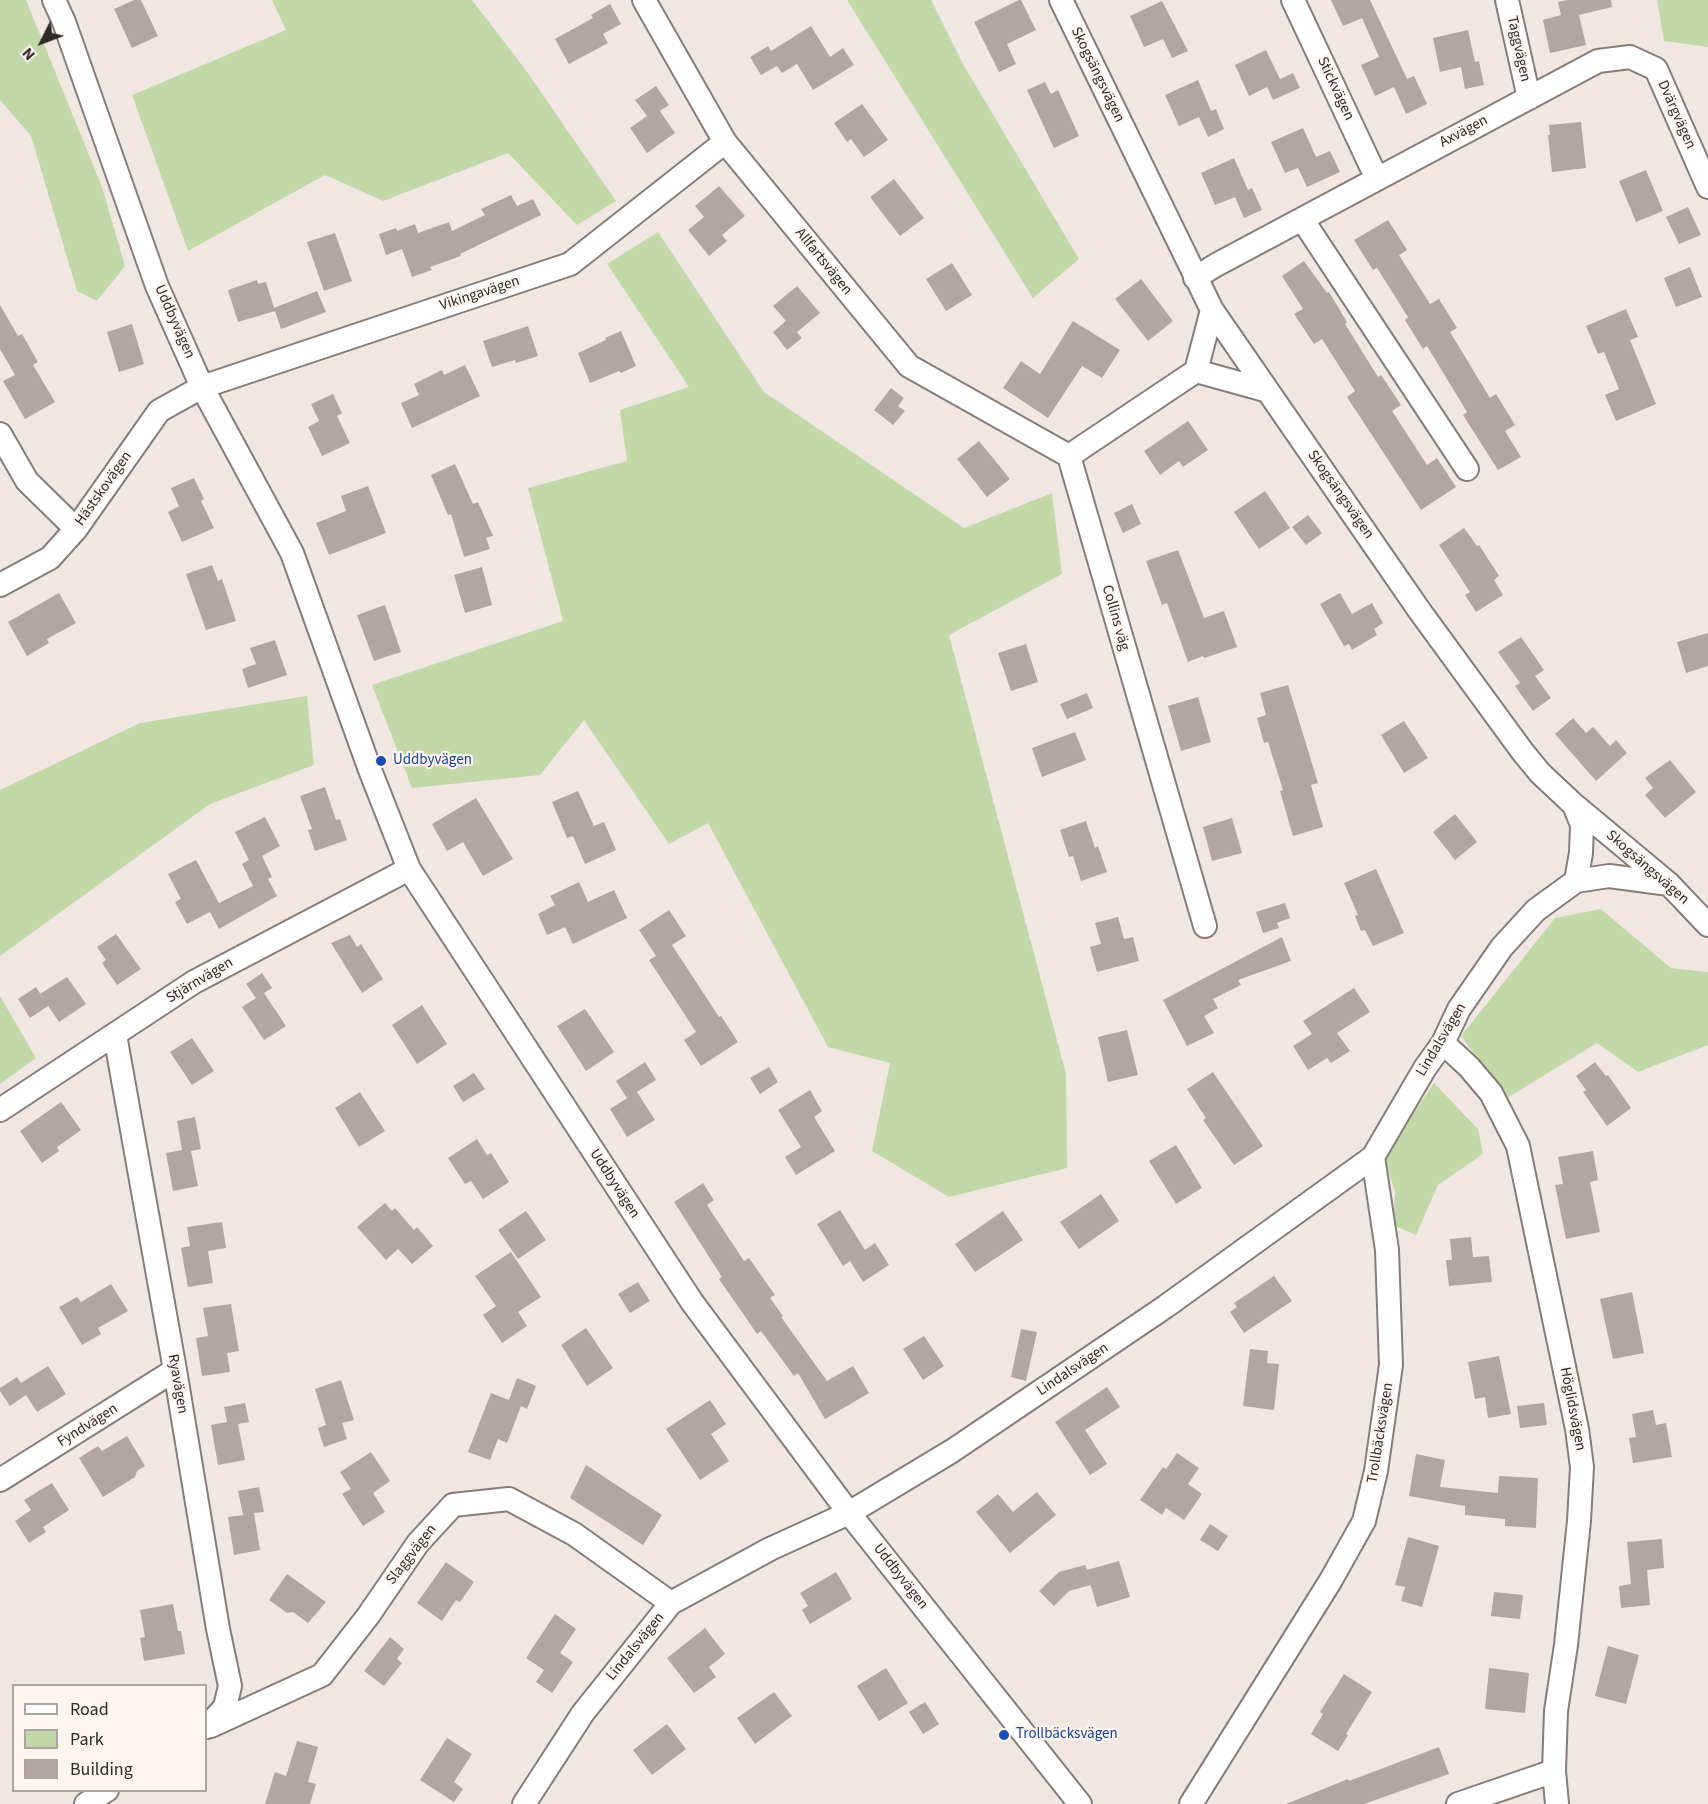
<!DOCTYPE html>
<meta charset="utf-8">
<style>
body{margin:0}
#map{position:relative;width:1708px;height:1804px;overflow:hidden;background:#f0e7e3;font-family:"Source Sans 3",sans-serif}
canvas{display:block}
.legend{position:absolute;left:12px;top:1684px;width:195px;height:108px;box-sizing:border-box;background:#fef4f0;border:2px solid #aba4a0;margin:0;padding:8px 10px;list-style:none;font-size:18px;color:#2e2b29}
.legend li{display:flex;align-items:center;gap:12px;height:30px}
.legend b{width:30px;border:2px solid #aba4a0}
.north{position:absolute;left:12px;top:12px;width:60px;height:60px;-webkit-text-stroke:4px #fef4f0;paint-order:stroke;rotate:228deg;font-size:16px;font-weight:700;line-height:24px;text-align:center;color:#2e2b29}
.north::after{content:'';display:block;margin:auto;width:21px;height:27px;background:#2e2b29;clip-path:polygon(50% 0,100% 100%,50% 72%,0 100%)}
</style>
<div id="map">
<canvas width="1708" height="1804"></canvas>
<ul class="legend">
<li><b style="height:8px;background:#fff"></b>Road</li>
<li><b style="height:16px;background:#c3d8a9"></b>Park</li>
<li><b style="height:16px;background:#b0a7a4"></b>Building</li>
</ul>
<div class="north">N</div>
</div>
<script>
const c = document.querySelector('canvas').getContext('2d');
c.lineJoin = 'round';
function fillPath(path, color) { c.fillStyle = color; c.fill(path, 'evenodd'); }
const shape = rows => new Path2D(rows.map(r => 'M' + r).join(''));
function trace(path, color, width, dash) { c.strokeStyle = color; c.lineWidth = width; c.lineCap = dash ? 'butt' : 'round'; c.setLineDash(dash || []); c.stroke(path); }
function write(font, color, halo, rows, align = 'center') {
  c.font = font + ' "Source Sans 3",sans-serif'; c.lineWidth = 4.5; c.setLineDash([]); c.textBaseline = 'middle'; c.strokeStyle = halo; c.fillStyle = color; for (const [text, x, y, turn = 0] of rows) {
    c.save(); c.translate(x, y); c.rotate((+turn || 0) * Math.PI / 180); c.textAlign = isNaN(turn) ? turn : align; if (halo) c.strokeText(text, 0, 0); c.fillText(text, 0, 0); c.restore();
  }
}
fillPath(shape([
 [0,0,26,0,102,187,125,266,97,301,77,291,31,136,0,100],
 [272,0,472,0,525,69,616,201,577,225,508,153,383,201,325,175,188,251,132,95,286,30],
 [847,0,931,0,963,64,1079,259,1033,298],
 [1657,0,1708,0,1708,47,1664,41],
 [658,232,764,392,964,528,1052,493,1062,574,949,635,1066,1074,1067,1168,949,1197,872,1151,890,1063,828,1047,708,823,669,844,584,720,540,775,412,788,372,685,563,621,528,488,627,461,620,410,689,387,607,264],
 [307,696,314,765,210,804,0,956,0,790,140,723],
 [1601,909,1671,968,1708,972,1708,1045,1638,1072,1597,1043,1507,1098,1461,1036,1555,918],
 [0,996,36,1058,0,1084],
 [1434,1083,1478,1129,1483,1154,1438,1185,1416,1235,1393,1225,1395,1192,1384,1157]
]), '#c3d8a9');
fillPath(shape([
 [134,0,141,0,158,36,132,48,114,9],
 [1019,0,1021,0,1036,30,1007,44,1016,64,999,72,974,22],
 [1331,0,1370,0,1407,79,1414,76,1427,104,1406,114,1394,87,1375,96,1361,65,1379,57,1362,18,1343,26],
 [1567,0,1611,0,1612,7,1579,15,1586,45,1550,53,1543,20,1561,15,1558,2],
 [1162,1,1188,51,1172,58,1163,39,1144,47,1130,16],
 [610,4,621,24,603,34,608,43,569,64,555,39,593,18,591,15],
 [811,26,830,57,843,48,854,65,813,90,797,64,782,73,777,66,761,75,750,57,768,46,771,51],
 [1468,30,1475,62,1479,61,1484,85,1465,89,1461,67,1440,72,1433,38],
 [1266,50,1280,79,1293,73,1300,88,1273,100,1267,87,1249,96,1235,65],
 [1198,80,1211,111,1216,109,1224,129,1208,137,1199,117,1179,126,1165,95],
 [1045,82,1051,94,1058,90,1079,136,1054,148,1027,90],
 [656,86,669,105,660,111,675,133,647,153,630,128,647,116,635,100],
 [862,104,888,140,864,157,851,139,847,142,834,123],
 [1581,122,1586,168,1552,172,1548,135,1550,135,1549,125],
 [1303,128,1316,157,1330,151,1340,172,1307,187,1298,168,1285,173,1271,142],
 [1234,158,1248,190,1252,188,1262,210,1244,218,1235,197,1215,205,1201,173],
 [1646,170,1663,211,1636,222,1619,181],
 [894,179,924,218,900,236,870,197],
 [719,186,745,216,722,235,727,241,709,256,688,230,704,217,695,206],
 [511,195,517,206,533,199,541,215,460,254,461,256,430,267,432,270,412,277,402,249,386,255,379,234,396,228,397,231,415,224,418,233,449,222,452,231,485,215,481,209],
 [1688,207,1701,235,1679,244,1666,217],
 [1388,220,1407,250,1399,255,1430,304,1439,299,1457,328,1450,332,1490,398,1496,394,1515,425,1505,431,1521,457,1498,470,1463,415,1467,412,1427,346,1423,349,1405,320,1408,317,1377,268,1373,270,1354,240],
 [335,233,352,281,324,291,307,242],
 [1304,261,1327,293,1329,292,1347,322,1345,324,1378,377,1381,375,1401,405,1392,411,1427,465,1437,458,1456,487,1421,510,1347,397,1355,391,1322,339,1314,344,1294,314,1303,309,1282,276],
 [952,263,972,295,946,311,926,279],
 [1690,267,1702,297,1676,307,1664,278],
 [1141,279,1173,321,1148,341,1115,299],
 [257,280,258,284,266,282,275,311,238,322,228,290],
 [797,286,820,313,797,332,802,338,787,350,773,332,786,321,773,306],
 [317,291,326,312,281,329,274,308],
 [0,305,18,336,22,334,38,362,33,365,55,402,25,419,3,381,15,375,0,349],
 [1626,309,1638,337,1630,340,1656,404,1616,421,1605,395,1619,389,1604,352,1598,354,1586,326],
 [1073,321,1120,350,1102,378,1082,366,1048,418,1003,388,1021,361,1040,374],
 [132,324,144,364,119,372,107,332],
 [528,326,538,356,516,363,515,360,492,367,483,341],
 [621,331,636,366,621,373,619,371,590,383,578,353,606,340,605,338],
 [465,365,480,396,412,428,401,403,419,395,414,384,442,370,444,375],
 [891,388,904,398,898,406,905,411,893,425,874,410],
 [333,394,342,413,337,416,350,443,322,456,308,427,319,421,311,404],
 [1188,421,1208,450,1183,467,1179,461,1160,475,1144,451],
 [979,441,1010,479,987,497,957,459],
 [455,464,473,504,478,502,493,536,486,538,490,549,464,557,451,514,448,515,431,475],
 [194,478,204,499,201,501,214,528,182,542,168,512,179,506,171,488],
 [368,486,386,533,329,555,316,523,346,511,341,496],
 [1265,491,1290,528,1259,549,1234,512],
 [1132,504,1141,524,1123,533,1114,513],
 [1308,515,1322,533,1306,545,1292,527],
 [1464,528,1477,546,1479,545,1499,576,1494,580,1503,595,1476,612,1465,595,1470,592,1439,545],
 [1178,550,1204,618,1224,611,1237,647,1204,658,1203,656,1188,662,1167,603,1162,605,1146,561],
 [212,565,218,581,222,579,236,621,206,630,186,574],
 [482,567,492,605,465,613,454,575],
 [59,593,76,623,47,639,49,643,27,656,8,622],
 [1340,593,1352,614,1372,603,1383,623,1374,629,1377,635,1352,650,1349,644,1344,646,1320,604],
 [385,605,401,652,374,661,357,615],
 [1708,633,1708,666,1686,673,1677,642],
 [1521,637,1544,670,1535,676,1551,698,1533,711,1515,686,1520,683,1498,652],
 [275,640,287,675,248,688,242,669,256,664,250,648],
 [1026,644,1038,682,1011,691,998,653],
 [1288,685,1318,783,1311,785,1323,827,1293,836,1280,791,1283,790,1268,742,1264,743,1257,718,1266,715,1260,693],
 [1087,693,1093,708,1067,719,1060,704],
 [1198,697,1211,742,1181,751,1168,706],
 [1573,718,1586,733,1593,727,1610,746,1616,740,1627,753,1596,781,1555,734],
 [1404,721,1428,758,1404,773,1381,735],
 [1075,732,1086,760,1042,777,1032,748],
 [1670,760,1696,792,1665,818,1645,795,1653,788,1645,778],
 [325,787,336,820,340,819,347,840,315,851,308,830,312,829,300,796],
 [578,791,594,826,604,822,616,850,585,864,573,836,567,838,552,802],
 [476,798,513,859,483,876,463,842,447,851,432,824],
 [1455,814,1477,842,1455,860,1433,832],
 [265,817,280,846,262,856,272,877,268,879,277,896,219,929,210,912,187,924,175,902,181,899,168,874,196,860,219,903,253,886,242,864,249,860,235,832],
 [1232,818,1242,853,1212,861,1203,827],
 [1086,821,1095,848,1098,846,1107,872,1081,881,1073,856,1069,857,1060,830],
 [1376,869,1404,933,1373,946,1365,930,1361,931,1355,916,1358,915,1344,883],
 [579,882,588,902,614,890,627,918,573,944,565,927,547,935,538,914,555,905,550,896],
 [1285,903,1290,918,1277,923,1279,928,1263,933,1256,912],
 [669,910,686,936,672,945,719,1017,721,1016,738,1042,701,1066,684,1040,696,1032,649,960,656,956,639,930],
 [1118,917,1124,939,1133,937,1139,961,1097,972,1090,947,1101,944,1095,923],
 [116,934,141,969,117,985,102,963,106,960,97,947],
 [350,935,357,947,361,944,383,979,362,993,331,943],
 [1282,937,1291,961,1238,980,1241,985,1213,999,1218,1008,1204,1016,1214,1033,1187,1046,1163,1000],
 [262,973,272,988,264,993,286,1026,264,1040,242,1007,264,993,256,998,246,984],
 [67,977,86,1004,59,1022,40,994],
 [36,987,48,1006,30,1018,18,999],
 [1354,988,1370,1012,1337,1033,1350,1051,1331,1063,1327,1058,1308,1070,1293,1046,1312,1034,1303,1021],
 [422,1005,447,1044,417,1064,392,1025],
 [585,1009,614,1052,586,1071,557,1026],
 [1127,1030,1138,1075,1108,1082,1098,1037],
 [192,1038,214,1071,192,1085,170,1052],
 [645,1062,656,1080,637,1092,655,1120,627,1137,610,1109,629,1097,627,1098,616,1081],
 [1595,1062,1606,1076,1608,1075,1631,1108,1607,1126,1583,1092,1586,1090,1576,1076],
 [769,1067,778,1082,760,1094,750,1078],
 [1213,1072,1263,1146,1234,1165,1203,1120,1206,1118,1187,1089],
 [474,1073,485,1089,463,1102,453,1086],
 [810,1090,822,1111,814,1117,835,1151,796,1175,785,1157,801,1147,778,1110],
 [360,1092,385,1131,359,1147,335,1108],
 [61,1102,81,1130,57,1147,59,1151,42,1163,20,1131],
 [195,1117,201,1149,191,1151,198,1186,173,1191,166,1153,182,1150,177,1121],
 [477,1139,487,1155,491,1153,509,1182,483,1199,471,1181,465,1184,448,1158],
 [1176,1145,1202,1188,1176,1204,1149,1161],
 [1593,1151,1598,1180,1590,1182,1600,1232,1566,1239,1555,1185,1563,1184,1558,1157],
 [703,1183,714,1200,707,1205,744,1261,749,1258,775,1295,770,1298,783,1316,781,1317,827,1381,853,1366,869,1393,825,1419,798,1373,794,1376,761,1331,757,1334,719,1279,722,1277,674,1202],
 [1101,1194,1119,1221,1079,1249,1060,1222],
 [385,1203,392,1211,395,1208,414,1230,417,1227,433,1246,412,1264,398,1249,386,1260,357,1227],
 [840,1210,865,1250,875,1243,889,1265,863,1282,850,1261,843,1266,817,1224],
 [526,1211,546,1240,518,1259,498,1230],
 [1003,1211,1023,1240,975,1272,955,1244],
 [222,1222,226,1248,208,1251,213,1283,188,1287,181,1248,190,1246,187,1227],
 [1471,1237,1473,1257,1489,1256,1492,1282,1449,1286,1446,1260,1452,1260,1450,1239],
 [511,1252,541,1297,518,1312,527,1326,502,1343,483,1315,496,1306,475,1276],
 [1274,1276,1292,1301,1244,1333,1230,1312,1237,1307,1234,1303],
 [638,1282,650,1301,630,1313,618,1294],
 [111,1284,128,1311,98,1328,101,1334,82,1345,59,1307,77,1297,81,1302],
 [1632,1292,1644,1353,1613,1359,1600,1299],
 [231,1304,239,1351,227,1353,230,1372,202,1376,196,1338,208,1336,203,1308],
 [586,1328,613,1368,587,1386,561,1345],
 [1021,1329,1037,1332,1026,1381,1011,1377],
 [924,1336,944,1366,923,1380,903,1349],
 [1250,1349,1268,1351,1267,1363,1279,1364,1274,1410,1243,1406],
 [1499,1356,1511,1414,1488,1418,1485,1397,1475,1399,1468,1362],
 [48,1366,66,1394,37,1412,26,1395,10,1406,0,1391,0,1388,17,1377,21,1383],
 [517,1378,536,1386,527,1409,521,1406,507,1443,498,1439,490,1460,468,1452,491,1393,509,1400],
 [341,1380,354,1420,342,1423,347,1439,324,1447,318,1428,326,1425,315,1389],
 [1107,1387,1120,1407,1085,1430,1107,1464,1090,1475,1055,1422],
 [710,1400,726,1424,711,1434,729,1461,700,1480,666,1429],
 [245,1403,249,1422,238,1424,245,1460,218,1465,211,1425,227,1422,224,1407],
 [1544,1403,1547,1425,1520,1428,1517,1406],
 [1653,1410,1656,1425,1666,1423,1672,1457,1633,1463,1629,1438,1636,1437,1632,1414],
 [127,1436,145,1466,137,1471,135,1477,103,1497,79,1458,98,1446,102,1451],
 [371,1452,390,1481,373,1493,385,1512,363,1526,342,1494,351,1489,340,1472],
 [1177,1453,1199,1468,1188,1484,1202,1494,1184,1520,1166,1508,1162,1515,1140,1500,1163,1467,1166,1469],
 [1416,1454,1445,1460,1440,1487,1498,1493,1499,1476,1538,1478,1536,1528,1505,1526,1505,1519,1465,1515,1465,1506,1409,1496],
 [586,1465,662,1515,643,1545,570,1498],
 [52,1483,69,1510,43,1527,46,1532,29,1543,15,1521,31,1510,24,1500],
 [259,1487,264,1512,254,1513,260,1550,234,1555,228,1517,243,1515,238,1491],
 [1037,1492,1056,1515,1010,1553,976,1512,998,1494,1013,1512],
 [1210,1524,1228,1536,1218,1551,1200,1540],
 [1408,1537,1439,1546,1422,1607,1401,1601,1405,1587,1395,1585],
 [1662,1539,1664,1568,1647,1570,1650,1605,1621,1608,1619,1586,1631,1584,1627,1542],
 [1119,1561,1130,1597,1097,1607,1090,1583,1091,1585,1069,1591,1054,1606,1039,1591,1059,1572,1085,1565,1087,1570],
 [446,1562,474,1582,460,1602,456,1600,442,1621,417,1603],
 [836,1572,852,1599,810,1624,802,1610,808,1606,800,1593],
 [287,1574,326,1602,308,1623,293,1612,287,1613,269,1600],
 [1494,1592,1523,1595,1520,1619,1491,1616],
 [173,1604,178,1631,181,1631,185,1654,144,1661,140,1638,145,1637,140,1610],
 [555,1614,576,1629,560,1653,573,1662,552,1693,536,1682,544,1670,526,1658],
 [705,1628,725,1654,709,1667,716,1677,694,1693,667,1658],
 [390,1637,404,1649,397,1659,402,1663,384,1686,364,1671],
 [1608,1646,1639,1655,1626,1704,1595,1696],
 [886,1668,908,1703,879,1721,857,1686],
 [1489,1668,1529,1673,1525,1713,1485,1709],
 [1344,1674,1372,1692,1346,1734,1348,1735,1338,1751,1311,1734,1323,1714,1320,1712],
 [774,1692,792,1716,755,1744,737,1718],
 [925,1702,939,1724,923,1734,909,1712],
 [667,1724,686,1749,652,1775,633,1750],
 [447,1738,472,1754,454,1782,463,1789,454,1802,420,1780],
 [297,1741,318,1747,308,1782,316,1784,310,1804,265,1804,275,1772,286,1776],
 [1439,1747,1449,1774,1364,1804,1286,1804,1348,1779,1349,1781]
]), '#b0a7a4');
const minor = shape([
 [54,0,64,22,157,286,202,387,292,553,370,770,409,869,692,1302,849,1513,1080,1804],
 [644,0,725,142,909,366,1069,456],
 [1061,0,1212,310,1419,610,1522,751,1540,773,1573,804,1669,884,1708,925],
 [1293,0,1377,179],
 [1507,0,1529,98],
 [1302,219,1467,469],
 [1195,278,1216,265,1598,61,1630,57,1656,69,1708,187],
 [1196,371,1212,310],
 [0,434,27,481,76,529],
 [0,585,50,558,76,529,159,411,202,387,570,264,725,142],
 [1574,805,1582,825,1581,853,1576,881],
 [1205,926,1069,456,1196,371,1268,391],
 [115,1035,175,1370,218,1629,230,1686,225,1707,207,1727],
 [1443,1043,1469,1067,1491,1093,1518,1146,1577,1429,1582,1467,1579,1521,1566,1645,1556,1711,1554,1771,1557,1804],
 [0,1110,194,982,409,869],
 [0,1480,175,1370],
 [211,1726,322,1675,368,1616,418,1543,453,1505,509,1499,574,1534,671,1603],
 [86,1804,107,1790],
 [524,1804,583,1713,671,1603,770,1549,849,1513,952,1451,1165,1307,1373,1157,1425,1068,1443,1043,1459,1009,1502,947,1536,910,1576,881,1609,876,1669,884],
 [1191,1804,1331,1580,1364,1521,1376,1471,1391,1365,1387,1250,1373,1157],
 [1458,1804,1554,1771]
]);
trace(minor, '#867d7a', 26);
trace(minor, '#fff', 22);
for (const [x, y, r, color] of [
 [381,761,6,"#1a4fb4"],
 [1004,1735,6,"#1a4fb4"]
]) { const dot = new Path2D(); dot.arc(x, y, r, 0, 2 * Math.PI); c.fillStyle = color; c.fill(dot); trace(dot, '#fef4f0', 2); }
write('15px', '#2e2b29', '#fef4f0', [
 ["Taggvägen",1518,49,78],
 ["Skogsängsvägen",1097,75,64],
 ["Stickvägen",1335,89,65],
 ["Dvärgvägen",1676,115,66],
 ["Axvägen",1464,132,-28],
 ["Allfartsvägen",823,262,51],
 ["Vikingavägen",480,294,-18],
 ["Uddbyvägen",174,322,66],
 ["Hästskovägen",104,489,-55],
 ["Skogsängsvägen",1340,495,55],
 ["Collins väg",1115,618,74],
 ["Skogsängsvägen",1647,868,41],
 ["Stjärnvägen",200,981,-31],
 ["Lindalsvägen",1442,1040,-59],
 ["Uddbyvägen",614,1184,57],
 ["Lindalsvägen",1073,1370,-34],
 ["Ryavägen",177,1384,80],
 ["Höglidsvägen",1572,1409,79],
 ["Fyndvägen",88,1426,-32],
 ["Trollbäcksvägen",1381,1433,-81],
 ["Slaggvägen",412,1555,-52],
 ["Uddbyvägen",900,1577,52],
 ["Lindalsvägen",636,1647,-51]
]);
write('15px', '#164399', '#fef4f0', [
 ["Uddbyvägen",393,761],
 ["Trollbäcksvägen",1016,1735]
], 'left');
</script>
